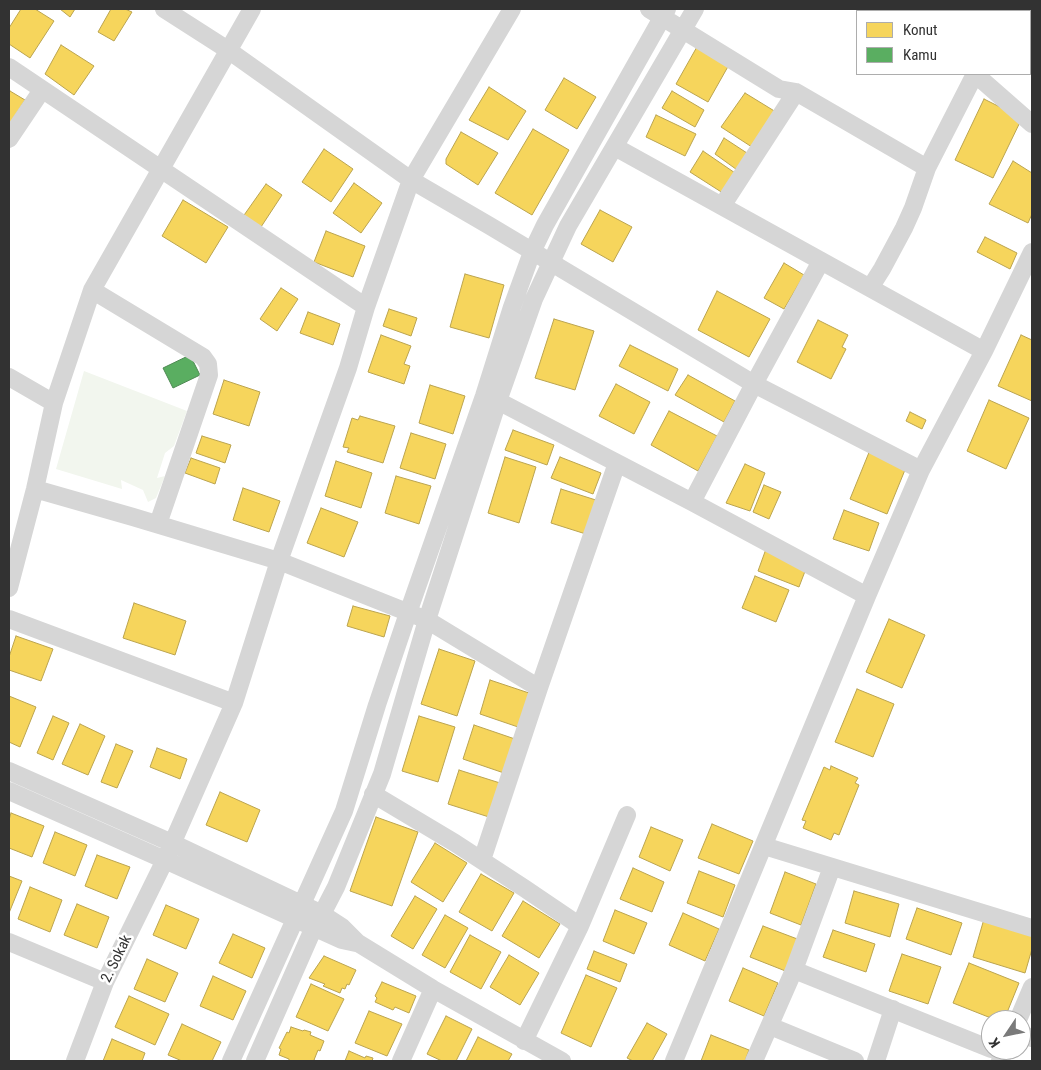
<!DOCTYPE html>
<style>
body{margin:0}
#map{position:relative;width:1041px;height:1070px;overflow:hidden;background:#fff;font-family:"Roboto Condensed",sans-serif}
canvas{display:block}
.frame{position:absolute;inset:0;border:10px solid #323232;pointer-events:none}
.legend{position:absolute;left:856px;top:10px;width:175px;height:65px;box-sizing:border-box;background:#fff;border:1px solid #adadad;margin:0;padding:6px 9px;list-style:none;font-size:15px;color:#323232}
.legend li{display:flex;align-items:center;gap:10px;height:25px}
.legend b{width:25px;border:1px solid #adadad}
.north{position:absolute;left:981px;top:1010px;width:50px;height:50px;box-sizing:border-box;background:#fff;border:1px solid #adadad;border-radius:50%;rotate:236deg;font-size:14px;font-weight:700;line-height:20px;text-align:center;color:#323232}
.north::after{content:'';display:block;margin:auto;width:18px;height:22px;background:#7a7a7a;clip-path:polygon(50% 0,100% 100%,50% 72%,0 100%)}
</style>
<div id="map">
<canvas width="1041" height="1070"></canvas>
<div class="frame"></div>
<ul class="legend">
<li><b style="height:14px;background:#f6d55c"></b>Konut</li>
<li><b style="height:14px;background:#5aae61"></b>Kamu</li>
</ul>
<div class="north">K</div>
</div>
<script>
const c = document.querySelector('canvas').getContext('2d');
c.lineJoin = 'round';
function fillPath(path, color) { c.fillStyle = color; c.fill(path, 'evenodd'); }
const shape = rows => new Path2D(rows.map(r => 'M' + r).join(''));
function trace(path, color, width, dash) { c.strokeStyle = color; c.lineWidth = width; c.lineCap = dash ? 'butt' : 'round'; c.setLineDash(dash || []); c.stroke(path); }
function write(font, color, halo, rows, align = 'center') {
  c.font = font + ' "Roboto Condensed",sans-serif'; c.lineWidth = 5; c.setLineDash([]); c.textBaseline = 'middle'; c.strokeStyle = halo; c.fillStyle = color; for (const [text, x, y, turn = 0] of rows) {
    c.save(); c.translate(x, y); c.rotate((+turn || 0) * Math.PI / 180); c.textAlign = isNaN(turn) ? turn : align; if (halo) c.strokeText(text, 0, 0); c.fillText(text, 0, 0); c.restore();
  }
}
fillPath(shape([
 [84,371,187,411,174,446,165,453,157,478,165,476,156,498,148,502,143,490,121,480,122,489,56,469]
]), '#f2f6ee');
const homes = shape([
 [21,9,35,9,54,21,30,58,9,44,9,28,21,9],
 [60,9,75,9,70,17,60,9],
 [111,9,125,9,132,12,114,41,98,32,111,9],
 [61,45,94,66,74,95,45,74,61,45],
 [698,45,730,63,708,102,676,84,698,45],
 [564,78,596,97,577,129,545,110,564,78],
 [489,87,526,111,508,140,469,120,489,87],
 [10,91,25,100,9,125,9,94,10,91],
 [672,91,704,110,695,127,662,108,672,91],
 [745,93,776,112,755,149,721,127,745,93],
 [984,99,1022,118,993,178,955,160,984,99],
 [656,115,696,134,685,156,646,137,656,115],
 [533,129,569,150,532,215,495,193,533,129],
 [461,132,498,153,478,185,446,164,446,159,461,132],
 [724,138,750,155,740,172,715,154,724,138],
 [324,149,353,169,331,202,302,182,324,149],
 [703,151,738,175,726,195,690,172,703,151],
 [1013,161,1032,173,1032,214,1028,223,989,204,1013,161],
 [354,183,382,203,361,233,333,213,354,183],
 [266,184,282,195,259,230,242,218,266,184],
 [183,200,228,227,206,263,162,236,183,200],
 [600,210,632,227,613,262,581,244,600,210],
 [326,231,365,246,353,277,314,262,326,231],
 [985,237,1017,253,1010,269,977,252,985,237],
 [784,263,804,275,784,309,764,298,784,263],
 [465,274,504,285,489,338,450,327,465,274],
 [281,288,298,299,277,331,260,319,281,288],
 [717,291,770,319,749,357,698,330,717,291],
 [389,309,417,318,411,336,383,326,389,309],
 [308,312,340,324,333,345,300,333,308,312],
 [554,319,594,331,575,390,535,378,554,319],
 [818,320,848,335,842,347,846,349,831,379,797,362,818,320],
 [381,335,411,346,404,364,410,366,404,384,368,372,381,335],
 [1021,335,1032,340,1032,401,998,386,1021,335],
 [630,345,678,369,668,391,619,366,630,345],
 [688,375,735,401,724,422,675,395,688,375],
 [224,380,260,392,249,426,213,414,224,380],
 [616,384,650,402,634,434,599,416,616,384],
 [430,385,465,396,453,434,419,423,430,385],
 [989,400,1029,418,1006,469,967,451,989,400],
 [669,411,717,436,698,471,651,445,669,411],
 [910,412,926,420,922,429,906,421,910,412],
 [360,416,395,426,383,463,347,452,349,448,343,447,352,418,358,420,360,416],
 [513,430,554,445,547,465,505,450,513,430],
 [411,433,446,444,435,479,400,468,411,433],
 [202,436,231,445,225,463,196,453,202,436],
 [870,450,907,465,887,514,850,499,870,450],
 [505,457,536,467,519,523,488,513,505,457],
 [560,457,601,473,593,494,551,478,560,457],
 [191,458,220,468,215,484,185,473,191,458],
 [336,461,372,473,361,508,325,496,336,461],
 [745,464,765,473,750,511,726,503,745,464],
 [396,476,431,486,419,524,385,513,396,476],
 [764,485,781,492,769,519,753,512,764,485],
 [243,488,280,501,269,532,233,520,243,488],
 [561,489,599,501,589,535,551,523,561,489],
 [321,508,358,522,344,557,307,543,321,508],
 [844,510,879,523,869,551,833,539,844,510],
 [766,549,807,566,799,587,758,571,766,549],
 [755,576,789,590,776,622,742,608,755,576],
 [134,603,186,621,175,655,123,638,134,603],
 [353,606,390,616,384,637,347,626,353,606],
 [889,619,925,635,902,688,866,672,889,619],
 [16,636,53,649,41,681,9,670,9,657,16,636],
 [439,649,475,661,457,716,421,704,439,649],
 [490,680,532,694,521,728,480,714,490,680],
 [857,689,894,704,873,757,835,742,857,689],
 [9,696,36,707,20,747,9,742,9,696],
 [53,716,69,723,53,760,37,753,53,716],
 [419,716,455,727,438,782,402,771,419,716],
 [80,724,105,736,88,775,62,764,80,724],
 [474,725,515,739,504,773,463,759,474,725],
 [116,744,133,751,117,788,101,782,116,744],
 [157,748,187,759,180,779,150,767,157,748],
 [831,766,858,778,855,783,859,785,839,835,834,833,831,840,803,828,806,821,802,820,824,767,830,770,831,766],
 [459,770,500,783,489,817,448,804,459,770],
 [220,792,260,810,247,842,206,825,220,792],
 [11,813,44,826,32,857,9,848,9,820,11,813],
 [376,817,418,832,392,906,350,891,376,817],
 [712,824,753,841,739,874,698,858,712,824],
 [651,827,683,840,670,871,639,857,651,827],
 [55,832,87,845,75,876,43,863,55,832],
 [435,843,467,863,443,902,411,882,435,843],
 [97,855,130,867,117,899,85,886,97,855],
 [633,868,664,882,652,912,620,899,633,868],
 [699,871,735,885,723,917,687,903,699,871],
 [785,872,816,884,801,925,770,913,785,872],
 [481,874,514,893,492,931,459,912,481,874],
 [9,876,22,881,9,913,9,876],
 [30,887,62,900,50,932,18,919,30,887],
 [854,891,899,904,890,937,845,923,854,891],
 [415,896,437,909,413,949,391,936,415,896],
 [523,901,560,924,539,958,502,936,523,901],
 [77,904,109,917,97,948,64,935,77,904],
 [166,905,199,919,186,949,153,935,166,905],
 [917,908,962,923,951,955,906,939,917,908],
 [615,910,647,923,634,954,603,941,615,910],
 [683,913,719,929,705,961,669,945,683,913],
 [445,915,468,928,445,968,422,955,445,915],
 [984,919,1032,933,1032,949,1025,973,973,957,984,919],
 [763,926,800,940,788,972,750,957,763,926],
 [833,930,875,944,866,972,823,957,833,930],
 [233,934,265,948,252,978,219,963,233,934],
 [470,935,501,952,481,989,450,972,470,935],
 [594,951,627,964,620,982,587,969,594,951],
 [902,954,941,967,928,1004,889,991,902,954],
 [509,955,539,973,520,1005,490,987,509,955],
 [324,956,356,970,349,985,347,984,345,989,342,988,340,993,323,986,325,984,309,978,324,956],
 [147,959,178,973,165,1002,134,989,147,959],
 [969,963,1019,983,1004,1020,996,1020,953,1003,969,963],
 [743,968,778,983,764,1016,729,1001,743,968],
 [586,975,617,988,591,1047,561,1033,586,975],
 [213,976,246,991,233,1020,200,1006,213,976],
 [382,982,416,996,409,1013,395,1007,393,1010,375,1002,377,998,375,996,382,982],
 [311,984,344,999,328,1031,296,1017,311,984],
 [129,996,169,1014,155,1045,115,1027,129,996],
 [369,1011,402,1024,387,1056,355,1043,369,1011],
 [446,1016,472,1029,456,1061,442,1061,427,1054,446,1016],
 [647,1023,667,1034,652,1061,633,1061,627,1058,647,1023],
 [182,1024,221,1042,212,1061,182,1061,168,1055,182,1024],
 [291,1027,303,1031,304,1030,311,1032,310,1035,324,1041,320,1051,318,1050,314,1060,317,1061,289,1061,289,1059,279,1055,281,1049,279,1048,287,1032,289,1033,291,1027],
 [711,1035,749,1050,745,1061,701,1061,711,1035],
 [478,1037,512,1054,508,1061,466,1061,478,1037],
 [112,1039,145,1053,142,1061,103,1061,112,1039],
 [349,1051,365,1058,366,1056,373,1058,372,1061,373,1061,345,1061,349,1051]
]);
fillPath(homes, '#f6d55c');
trace(homes, '#bba44f', 1);
const public = shape([
 [190,355,200,375,173,388,163,368,190,355]
]);
fillPath(public, '#5aae61');
trace(public, '#4e8953', 1);
trace(shape([
 [164,9,228,50,411,180,490,226,754,384,921,470],
 [649,9,779,89,796,92,927,168],
 [9,67,366,307],
 [9,139,42,90],
 [615,147,984,351],
 [722,206,796,92],
 [870,288,882,269,904,228,913,208,927,168,975,74,1032,124],
 [92,290,203,357,208,364,209,375,158,524],
 [9,377,54,403],
 [498,401,692,502,867,596],
 [35,489,133,517,279,561,427,620,539,688],
 [692,502,754,384,821,261],
 [9,588,35,489,54,403,92,290,252,9],
 [9,619,234,703],
 [9,771,172,843,322,914,342,927,358,943,433,989,562,1061],
 [9,791,165,860,342,940,356,943],
 [373,794,455,843,524,888,580,926],
 [764,846,1032,928],
 [482,860,539,688,617,463],
 [9,942,105,982],
 [794,970,991,1049],
 [1018,1020,1032,987],
 [770,1026,855,1061],
 [1021,1034,1032,1038],
 [524,1041,580,926,627,815],
 [75,1061,105,982,165,860,234,703,279,561,348,368,366,307,411,180,512,9],
 [231,1061,344,811,377,705,408,613,484,396,512,307,532,252,545,225,667,9],
 [255,1061,314,927,322,914,336,887,382,774,427,620,498,401,534,299,568,226,695,9],
 [401,1061,433,989],
 [674,1061,867,596,921,470,984,351,1032,252],
 [754,1061,794,970,832,867],
 [876,1061,893,1009],
 [1000,1061,1005,1050]
]), '#d6d6d6', 18);
write('15px', '#323232', '#fff', [
 ["2. Sokak",117,959,-64]
]);
</script>
